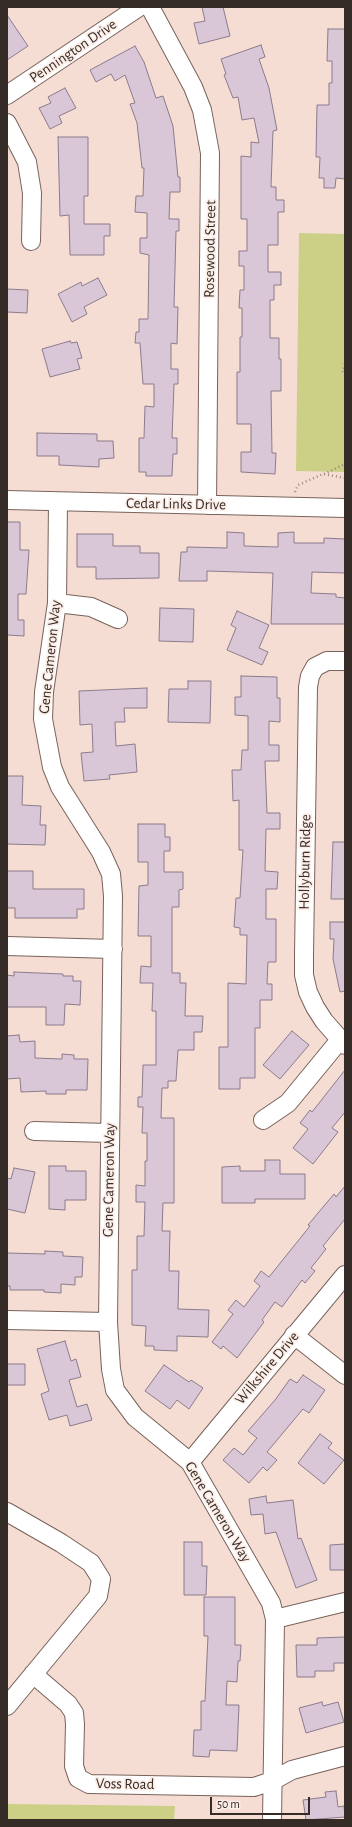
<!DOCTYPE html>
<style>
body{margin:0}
#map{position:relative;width:352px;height:1827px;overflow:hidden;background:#f6ddd4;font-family:"Alegreya Sans",sans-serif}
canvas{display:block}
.frame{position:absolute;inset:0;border:8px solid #352c28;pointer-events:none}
.scale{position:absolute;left:210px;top:1797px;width:100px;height:18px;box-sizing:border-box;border:2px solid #352c28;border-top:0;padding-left:5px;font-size:12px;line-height:14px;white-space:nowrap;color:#352c28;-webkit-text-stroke:3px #fcede7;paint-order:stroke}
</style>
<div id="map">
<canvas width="352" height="1827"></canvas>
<div class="frame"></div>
<div class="scale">50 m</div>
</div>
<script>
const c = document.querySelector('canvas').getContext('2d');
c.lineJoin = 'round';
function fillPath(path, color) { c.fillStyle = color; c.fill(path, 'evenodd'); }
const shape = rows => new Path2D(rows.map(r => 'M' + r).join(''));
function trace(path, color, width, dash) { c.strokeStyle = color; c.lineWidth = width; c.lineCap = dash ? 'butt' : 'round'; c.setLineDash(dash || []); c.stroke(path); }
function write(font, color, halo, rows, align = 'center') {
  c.font = font + ' "Alegreya Sans",sans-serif'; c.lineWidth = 3.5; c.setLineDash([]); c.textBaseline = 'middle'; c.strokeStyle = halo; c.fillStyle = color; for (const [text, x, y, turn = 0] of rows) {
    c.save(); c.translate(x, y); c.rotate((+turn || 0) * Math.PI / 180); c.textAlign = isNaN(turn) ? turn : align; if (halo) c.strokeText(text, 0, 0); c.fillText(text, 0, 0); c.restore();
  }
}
fillPath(shape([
 [299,233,345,234,345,472,296,471],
 [7,1804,175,1806,174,1820,7,1820]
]), '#cbd086');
const building = shape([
 [202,7,223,7,230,36,199,44,194,23,205,21,202,7],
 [7,15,28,46,7,60,7,15],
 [328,29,345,29,345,179,336,178,335,188,324,188,324,178,319,178,320,157,316,157,317,105,329,105,329,83,332,83,332,61,327,61,328,29],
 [261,45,265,57,259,59,269,88,277,130,273,131,271,187,276,187,276,200,284,200,284,212,278,212,278,245,268,245,268,272,281,272,281,285,274,285,274,300,270,300,270,338,279,338,279,359,281,359,281,391,271,391,272,453,276,453,275,474,241,472,241,452,251,452,251,424,237,424,237,372,240,372,240,337,242,337,242,308,239,308,240,290,244,290,244,266,239,266,239,251,247,251,247,219,241,219,241,156,251,157,251,142,259,143,254,118,242,120,238,97,233,98,224,75,226,74,221,59,261,45],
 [135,46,144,62,156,98,163,96,173,126,178,177,180,177,180,192,170,192,169,219,179,219,179,231,176,231,174,307,178,307,177,344,171,343,171,369,178,369,178,384,174,384,172,438,177,438,177,454,173,454,172,476,146,476,146,472,139,472,139,438,144,438,145,406,154,407,154,384,143,384,140,343,135,343,136,332,139,332,139,319,148,319,149,255,140,253,140,238,147,238,147,213,135,212,136,196,143,196,144,168,142,168,137,123,130,104,135,103,125,75,115,81,111,74,96,82,90,70,135,46],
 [65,88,76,108,59,116,62,123,50,129,39,108,51,103,48,97,65,88],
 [58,137,88,137,88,196,84,196,84,224,110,224,110,236,104,236,104,255,70,255,69,215,60,216,58,137],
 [98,278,107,295,84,307,87,314,72,322,58,294,81,282,82,286,98,278],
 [7,289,28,290,27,313,7,312,7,289],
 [70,341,71,343,77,342,82,358,77,359,80,369,50,377,42,349,70,341],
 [37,433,97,434,97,441,113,441,114,458,99,459,99,467,59,465,59,456,37,456,37,433],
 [7,522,20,522,20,550,29,550,26,594,18,594,18,620,24,620,24,636,7,635,7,522],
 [227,532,244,533,244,546,278,547,278,533,294,532,294,543,324,543,324,538,345,539,345,573,312,572,311,593,336,594,336,597,345,598,345,624,271,624,273,573,207,571,207,581,179,581,181,552,187,552,187,547,227,548,227,532],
 [77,534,113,534,113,546,140,546,140,553,159,553,159,578,96,579,96,567,77,567,77,534],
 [160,608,194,609,193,642,159,641,160,608],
 [237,611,269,625,259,648,268,652,262,665,227,650,236,628,231,625,237,611],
 [241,676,277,677,277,698,280,698,280,722,269,721,269,745,279,745,279,761,265,761,267,813,280,813,280,829,266,829,265,871,278,872,277,889,266,889,266,919,276,919,276,962,268,962,267,984,272,984,272,1000,260,1000,260,1028,255,1028,255,1078,240,1078,240,1089,219,1089,219,1047,228,1047,228,983,246,984,247,935,240,935,240,928,234,927,236,898,240,898,243,850,239,850,239,800,233,801,232,770,241,770,242,750,248,750,248,716,235,715,235,697,241,697,241,676],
 [188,681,211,681,210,723,168,722,169,689,188,689,188,681],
 [147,688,147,708,124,708,125,722,115,722,116,746,135,744,137,772,109,775,110,779,84,781,81,753,93,752,92,724,80,725,79,691,147,688],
 [7,776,23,776,22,805,41,806,40,825,46,825,45,845,7,844,7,776],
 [138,824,165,824,165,837,170,837,170,851,164,851,164,872,183,872,183,889,179,890,179,907,172,907,172,973,180,973,180,983,186,983,185,1016,203,1016,202,1032,194,1032,194,1050,178,1050,176,1081,168,1081,168,1088,162,1088,161,1118,174,1118,174,1203,163,1203,162,1231,170,1231,169,1271,179,1271,178,1309,209,1310,208,1337,177,1336,177,1351,154,1350,154,1346,145,1346,146,1326,132,1325,132,1270,137,1270,137,1236,144,1236,145,1202,136,1202,136,1185,145,1186,145,1161,147,1161,147,1133,142,1133,143,1107,138,1107,138,1097,142,1097,143,1065,156,1065,156,1011,152,1011,153,983,140,983,141,966,151,967,151,936,138,936,139,886,148,885,148,862,138,862,138,824],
 [333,842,345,842,345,899,331,899,333,842],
 [7,871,33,871,33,889,84,889,84,909,77,909,77,918,15,918,15,908,7,908,7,871],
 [330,922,345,922,345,991,340,992,333,959,334,939,330,939,330,922],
 [14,972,63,974,63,976,73,976,73,981,81,981,80,1005,65,1004,64,1025,46,1025,46,1007,7,1007,7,975,14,976,14,972],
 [292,1031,309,1045,280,1079,263,1065,292,1031],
 [19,1035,20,1042,35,1041,35,1058,62,1059,62,1054,74,1055,74,1059,88,1059,87,1090,66,1090,66,1094,46,1094,46,1091,21,1092,20,1078,7,1079,7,1036,19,1035],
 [345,1070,345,1112,332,1128,338,1132,313,1164,293,1148,308,1129,300,1123,310,1110,312,1112,345,1070],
 [265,1160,280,1160,280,1174,305,1174,305,1199,255,1199,255,1203,222,1203,222,1167,240,1166,240,1171,265,1171,265,1160],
 [49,1166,66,1166,66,1171,86,1171,86,1200,65,1200,65,1210,49,1209,49,1166],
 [14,1168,35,1172,25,1213,7,1209,7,1178,11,1179,14,1168],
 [345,1186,345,1219,323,1246,326,1249,311,1268,315,1271,305,1283,302,1280,282,1307,275,1302,262,1320,264,1322,237,1358,223,1346,221,1349,212,1342,233,1314,228,1310,236,1300,244,1307,260,1286,254,1281,261,1271,269,1277,310,1226,308,1225,334,1194,336,1197,345,1186],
 [45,1251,63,1252,63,1256,83,1257,82,1277,75,1277,75,1285,61,1284,61,1293,44,1292,44,1290,10,1290,10,1286,7,1286,7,1253,45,1254,45,1251],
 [65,1341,71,1361,76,1359,81,1377,69,1380,77,1407,87,1404,92,1420,70,1426,67,1415,49,1420,41,1394,49,1391,37,1349,65,1341],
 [7,1364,25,1364,25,1385,7,1385,7,1364],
 [164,1365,189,1382,191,1380,203,1388,189,1409,177,1400,170,1409,145,1391,164,1365],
 [303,1375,325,1390,309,1413,303,1409,267,1452,277,1460,267,1471,263,1467,249,1483,223,1460,234,1448,243,1455,257,1438,248,1431,275,1400,290,1379,297,1383,303,1375],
 [320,1434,332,1443,328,1448,344,1460,324,1484,298,1463,320,1434],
 [266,1496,267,1503,293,1500,298,1539,301,1538,317,1580,296,1588,276,1532,265,1534,263,1514,251,1515,249,1499,266,1496],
 [184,1542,202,1542,202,1566,207,1566,206,1595,184,1595,184,1542],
 [345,1544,345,1570,330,1570,330,1545,345,1544],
 [204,1597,235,1597,235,1645,241,1645,240,1661,238,1661,237,1682,227,1681,226,1705,239,1705,237,1751,210,1750,209,1757,193,1756,194,1730,201,1730,201,1701,205,1701,208,1636,204,1636,204,1597],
 [345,1637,345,1663,334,1663,334,1671,315,1671,315,1677,297,1677,296,1645,317,1645,317,1638,345,1637],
 [322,1702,323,1706,338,1702,344,1722,306,1733,299,1708,322,1702],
 [336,1791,338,1807,344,1806,345,1817,306,1820,303,1800,326,1797,325,1792,336,1791]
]);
fillPath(building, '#d9c7d8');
trace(building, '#8b7b8b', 1);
const minor = shape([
 [150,7,193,87,202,110,210,153,207,505],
 [7,95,139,7],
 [7,123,27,162,32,193,31,241],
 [7,500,345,508],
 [58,502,57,603,44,692,43,719,52,767,60,787,101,852,111,874,113,896,108,1322,111,1369,115,1390,135,1417,190,1462,271,1603,275,1619,272,1820],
 [57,603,91,607,118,619],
 [345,661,327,661,315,667,310,676,308,687,304,955,304,975,308,992,315,1007,324,1021,345,1045],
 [7,946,113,949],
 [263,1120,288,1103,339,1041],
 [34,1131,109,1133],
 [7,1320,108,1322],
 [294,1335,345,1375],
 [190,1462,345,1275],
 [7,1512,61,1543,91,1563,101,1579,98,1596,7,1706],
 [275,1619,345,1602],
 [33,1674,68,1704,74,1713,75,1724,74,1766,78,1778,89,1784,254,1787,272,1781,292,1770,345,1756]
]);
trace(minor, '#78635b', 20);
trace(shape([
 [345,364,342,371,345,374],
 [324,474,345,464],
 [295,492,298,485,323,474,345,478]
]), '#998881', 2.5, [1, 3]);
trace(minor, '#fff', 18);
write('15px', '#352c28', '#fcede7', [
 ["Pennington Drive",73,51,-34],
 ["Rosewood Street",210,249,-89],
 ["Cedar Links Drive",176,504,1],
 ["Gene Cameron Way",50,657,-84],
 ["Hollyburn Ridge",305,862,-89],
 ["Gene Cameron Way",109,1180,-89],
 ["Wilkshire Drive",267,1368,-50],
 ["Gene Cameron Way",218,1512,59],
 ["Voss Road",125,1784,1]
]);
</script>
